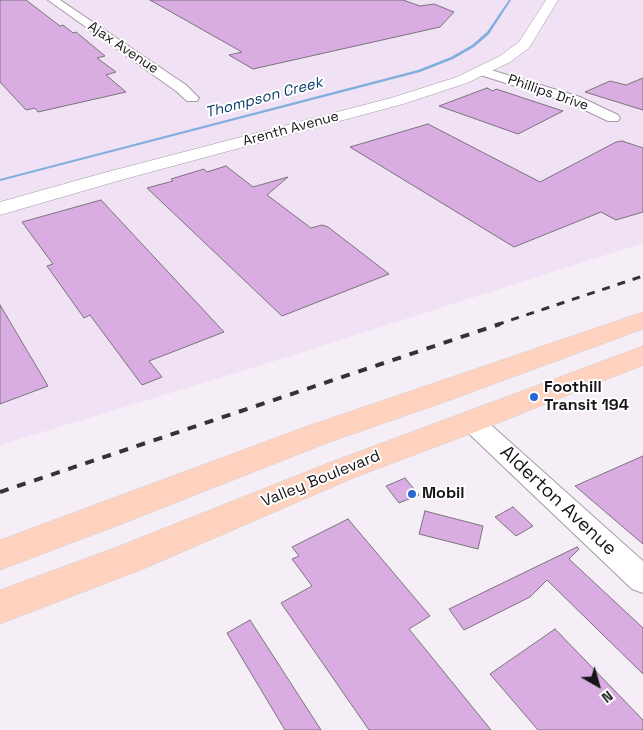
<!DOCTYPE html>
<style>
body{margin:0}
#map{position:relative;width:643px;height:730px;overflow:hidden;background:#f5eef7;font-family:"Space Grotesk",sans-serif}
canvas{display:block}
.north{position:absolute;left:573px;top:660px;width:50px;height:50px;-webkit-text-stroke:4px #fff;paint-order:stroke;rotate:142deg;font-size:14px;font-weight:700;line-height:20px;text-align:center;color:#171518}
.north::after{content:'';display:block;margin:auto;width:18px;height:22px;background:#171518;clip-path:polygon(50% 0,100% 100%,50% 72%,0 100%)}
</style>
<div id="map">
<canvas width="643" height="730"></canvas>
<div class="north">N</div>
</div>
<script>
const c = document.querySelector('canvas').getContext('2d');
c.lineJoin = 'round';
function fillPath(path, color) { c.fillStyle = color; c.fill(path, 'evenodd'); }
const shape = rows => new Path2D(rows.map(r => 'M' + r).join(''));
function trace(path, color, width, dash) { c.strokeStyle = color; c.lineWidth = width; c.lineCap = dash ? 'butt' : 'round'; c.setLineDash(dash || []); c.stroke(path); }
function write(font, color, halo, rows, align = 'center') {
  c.font = font + ' "Space Grotesk",sans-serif'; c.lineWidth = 4; c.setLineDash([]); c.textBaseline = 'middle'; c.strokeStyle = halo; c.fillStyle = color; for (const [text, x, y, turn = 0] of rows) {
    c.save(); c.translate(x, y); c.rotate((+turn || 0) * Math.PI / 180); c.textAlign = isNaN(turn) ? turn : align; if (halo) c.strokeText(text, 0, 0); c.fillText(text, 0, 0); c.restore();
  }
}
fillPath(shape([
 [0,0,643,0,643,243,265,364,0,445]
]), '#f0e1f4');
fillPath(shape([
 [509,0,511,0,489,34,474,47,453,59,420,72,0,181,0,179,418,70,451,57,472,45,487,32,509,0]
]), '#80aede');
const building = shape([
 [0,0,26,0,60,26,63,25,73,33,76,32,105,56,97,58,116,72,106,75,126,92,38,112,35,108,26,110,0,82,0,0],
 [150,0,403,0,420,6,434,4,454,12,440,27,253,69,229,55,242,52,150,0],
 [643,78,643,110,585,92,610,81,626,85,643,78],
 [487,88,493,91,496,89,563,111,518,134,439,106,487,88],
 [428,124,540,182,616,142,622,141,643,148,643,212,616,220,601,212,514,247,350,147,428,124],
 [226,166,253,187,288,177,267,195,311,228,322,225,328,227,389,274,282,316,147,188,173,181,171,179,204,169,207,172,226,166],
 [101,200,224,332,149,361,162,377,142,385,90,315,84,318,47,266,53,264,22,222,101,200],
 [0,305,48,386,0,404,0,305],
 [643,456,643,544,575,486,643,456],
 [405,478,419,495,399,503,386,486,405,478],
 [513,507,533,526,516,536,495,517,513,507],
 [425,511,483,526,478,549,419,534,425,511],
 [348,519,430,616,409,629,491,730,369,730,281,603,312,586,292,559,299,556,292,547,348,519],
 [577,547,579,549,569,559,643,628,643,674,547,580,530,597,464,630,449,609,577,547],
 [250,620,321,730,285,730,227,633,250,620],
 [555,629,643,720,643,730,538,730,490,674,555,629]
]);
fillPath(building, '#d9ade1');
trace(building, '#7b747c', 1);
const minor = shape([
 [48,0,60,0,186,85,199,98,197,101,187,101,176,91,48,0],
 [481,67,580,97,618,115,620,118,618,121,608,121,570,103,477,74,475,71,477,68,481,67],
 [472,413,481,416,643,561,643,593,632,589,463,428,460,422,463,416,472,413]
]);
const tertiary = shape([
 [546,0,558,0,529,48,510,62,467,83,403,104,121,180,0,215,0,202,107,172,391,98,457,77,500,56,519,42,546,0]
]);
const primary = shape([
 [643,312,643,329,453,399,327,443,124,523,0,570,0,540,305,427,643,312],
 [643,346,643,365,483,429,353,478,143,569,0,624,0,590,117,547,331,462,643,346]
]);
trace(minor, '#a29ba3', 2);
trace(tertiary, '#a29ba3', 1);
trace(primary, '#d1d0d1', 1);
fillPath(minor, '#fff');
fillPath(tertiary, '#fff');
fillPath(primary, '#fed2be');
trace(shape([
 [496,325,643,276]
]), '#353236', 3, [8, 8]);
trace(shape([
 [0,492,500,324]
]), '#353236', 4, [9, 9]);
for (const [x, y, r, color] of [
 [534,397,5,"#2668d4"],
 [412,494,5,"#2668d4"]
]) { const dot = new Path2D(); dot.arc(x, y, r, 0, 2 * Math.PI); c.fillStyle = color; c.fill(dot); trace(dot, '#fff', 2); }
write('14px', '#171518', '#fff', [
 ["Ajax Avenue",123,48,34],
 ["Phillips Drive",548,93,19],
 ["Arenth Avenue",291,129,-15]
]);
write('italic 15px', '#0b3e6b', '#fff', [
 ["Thompson Creek",264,98,-15]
]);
write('bold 16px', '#171518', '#fff', [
 ["Foothill",544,388],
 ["Transit 194",544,406],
 ["Mobil",422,494]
], 'left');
write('16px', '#171518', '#fff', [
 ["Valley Boulevard",321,479,-22]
]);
write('19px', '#171518', '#fff', [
 ["Alderton Avenue",558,501,43]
]);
</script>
